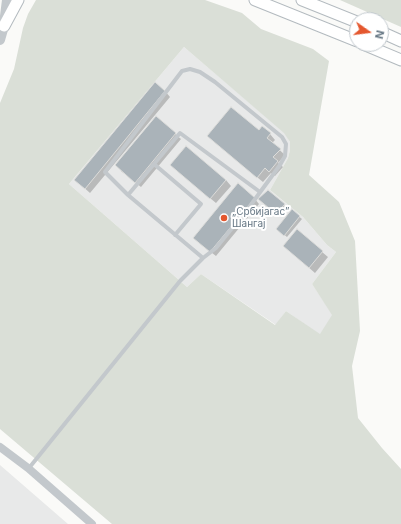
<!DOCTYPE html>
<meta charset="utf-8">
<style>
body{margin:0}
#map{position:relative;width:401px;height:524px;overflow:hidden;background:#fafaf8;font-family:Inter,sans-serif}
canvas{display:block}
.north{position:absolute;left:349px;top:12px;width:40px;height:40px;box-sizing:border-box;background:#fff;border:1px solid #c1c8cd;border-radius:50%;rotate:104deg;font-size:11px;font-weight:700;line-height:16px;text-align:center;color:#657683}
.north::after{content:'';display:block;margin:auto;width:14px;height:18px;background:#e4572e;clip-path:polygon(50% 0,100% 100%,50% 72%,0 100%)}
</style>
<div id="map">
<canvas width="401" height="524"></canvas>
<div class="north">N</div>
</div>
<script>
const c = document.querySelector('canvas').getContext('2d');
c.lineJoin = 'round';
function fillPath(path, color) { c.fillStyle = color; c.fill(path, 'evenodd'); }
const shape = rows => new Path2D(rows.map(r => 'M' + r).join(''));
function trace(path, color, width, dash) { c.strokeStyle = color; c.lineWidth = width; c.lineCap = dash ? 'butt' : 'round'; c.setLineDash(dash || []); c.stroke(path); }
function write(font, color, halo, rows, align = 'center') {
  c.font = font + ' Inter,sans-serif'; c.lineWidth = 4; c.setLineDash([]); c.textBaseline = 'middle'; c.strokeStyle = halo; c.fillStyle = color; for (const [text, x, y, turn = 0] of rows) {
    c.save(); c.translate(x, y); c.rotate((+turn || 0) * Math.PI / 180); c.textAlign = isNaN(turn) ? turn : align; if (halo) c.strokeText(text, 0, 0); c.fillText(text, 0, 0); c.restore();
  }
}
fillPath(shape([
 [184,47,285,133,290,142,290,150,288,158,270,190,303,217,327,245,336,252,312,284,333,315,320,335,286,311,276,325,201,274,187,287,69,184],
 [0,465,68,524,0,524]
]), '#e8e9e9');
fillPath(shape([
 [36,0,205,0,242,13,261,29,313,49,329,61,309,175,339,202,355,241,360,331,352,366,358,418,382,448,401,469,401,524,112,524,0,429,0,103,14,69,23,28,28,14],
 [184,47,284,133,290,142,290,150,288,158,270,190,303,217,327,245,336,252,312,284,332,315,320,334,286,311,275,325,201,274,187,287,69,184],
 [340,0,401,0,401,27]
]), '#dadfd7');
fillPath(shape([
 [165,91,170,97,90,193,81,185],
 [156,118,181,139,141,187,121,171],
 [259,132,270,134,275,140,272,143,285,155,278,163,283,167,275,176,271,173,263,182,213,141],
 [176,170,226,180,231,186,216,203],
 [264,194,287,207,279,216,260,199],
 [254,198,259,204,216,256,199,243],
 [292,211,302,219,287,237,280,231],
 [297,231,328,257,315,273,284,246]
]), '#0003');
const building = shape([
 [155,82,165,91,85,189,74,180,155,82],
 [231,107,259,130,262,126,271,133,267,138,281,149,273,157,278,161,269,172,265,168,257,178,207,136,231,107],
 [156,116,176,133,135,183,115,165,156,116],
 [186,146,226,180,210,199,170,165,186,146],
 [238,183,255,198,210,252,193,238,238,183],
 [268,190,285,204,276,214,258,199,268,190],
 [292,209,300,216,284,236,276,229,292,209],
 [297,229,323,251,309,268,283,246,297,229]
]);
fillPath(building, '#aab3b9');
trace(building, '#dcdcda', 1);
const secondary = shape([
 [255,0,357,41],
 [302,0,357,22],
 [4,26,18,0],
 [381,32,401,41],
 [363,44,401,60]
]);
trace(secondary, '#b3babf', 13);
trace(shape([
 [190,69,200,72,215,82,282,137,286,144,285,156,280,165,250,206,216,248,203,258,128,195,105,172,182,71,190,69],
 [154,164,180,133,260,192],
 [128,195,154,164,201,204,175,235],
 [29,468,180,281,203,258]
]), '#c3c8cc', 4);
trace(shape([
 [0,447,28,468,92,524]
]), '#c3c8cc', 8);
trace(shape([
 [4,24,7,0],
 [0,40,6,19]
]), '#c3c8cc', 10);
trace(secondary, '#fff', 11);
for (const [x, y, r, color] of [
 [224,218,4,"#e4572e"]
]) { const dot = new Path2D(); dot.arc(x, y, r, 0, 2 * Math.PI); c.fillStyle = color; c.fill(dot); trace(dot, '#fff', 1.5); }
write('10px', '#657683', '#fff', [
 ["„Србијагас”",232,212],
 ["Шангај",232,224]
], 'left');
</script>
